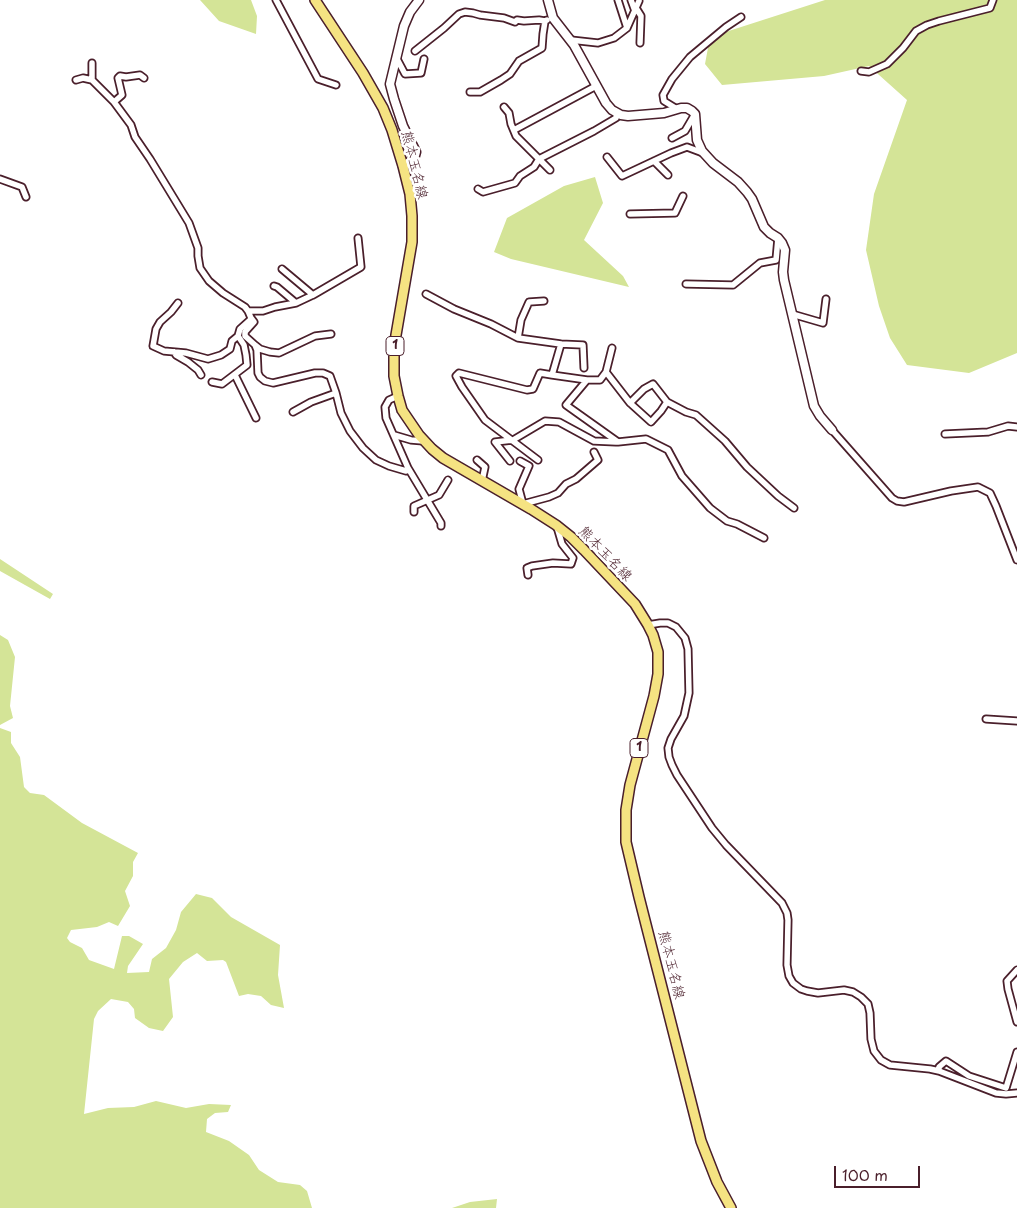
<!DOCTYPE html>
<meta charset="utf-8">
<style>
body{margin:0}
#map{position:relative;width:1017px;height:1208px;overflow:hidden;background:#fff;font-family:"Playpen Sans",sans-serif}
canvas{display:block}
.scale{position:absolute;left:834px;top:1166px;width:86px;height:22px;box-sizing:border-box;border:2px solid #4a1f2b;border-top:0;padding-left:6px;font-size:15px;line-height:18px;white-space:nowrap;color:#4a1f2b;-webkit-text-stroke:4px #fff;paint-order:stroke}
</style>
<div id="map">
<canvas width="1017" height="1208"></canvas>
<div class="scale">100 m</div>
</div>
<script>
const c = document.querySelector('canvas').getContext('2d');
c.lineJoin = 'round';
function fillPath(path, color) { c.fillStyle = color; c.fill(path, 'evenodd'); }
const shape = rows => new Path2D(rows.map(r => 'M' + r).join(''));
function trace(path, color, width, dash) { c.strokeStyle = color; c.lineWidth = width; c.lineCap = dash ? 'butt' : 'round'; c.setLineDash(dash || []); c.stroke(path); }
function write(font, color, halo, rows, align = 'center') {
  c.font = font + ' "Playpen Sans","Klee One",sans-serif'; c.lineWidth = 5; c.setLineDash([]); c.textBaseline = 'middle'; c.strokeStyle = halo; c.fillStyle = color; for (const [text, x, y, turn = 0] of rows) {
    c.save(); c.translate(x, y); c.rotate((+turn || 0) * Math.PI / 180); c.textAlign = isNaN(turn) ? turn : align; if (halo) c.strokeText(text, 0, 0); c.fillText(text, 0, 0); c.restore();
  }
}
fillPath(shape([
 [200,0,251,0,257,16,256,34,219,21],
 [825,0,1017,0,1017,353,969,373,907,365,890,338,879,306,866,250,874,194,907,100,869,66,824,76,722,85,705,64,710,37],
 [595,177,603,203,584,240,623,276,629,287,511,259,494,252,507,218,564,186],
 [0,559,53,594,50,599,0,571],
 [0,635,8,640,15,657,10,706,13,718,0,725],
 [0,728,11,732,11,743,20,757,24,787,30,793,44,795,82,823,138,853,133,862,133,876,125,891,130,906,118,926,109,922,97,927,71,930,67,938,70,942,82,948,89,960,114,969,122,936,129,936,143,944,128,966,127,973,149,972,152,959,166,948,176,930,181,912,196,894,212,898,231,917,280,945,278,975,284,1008,271,1005,261,996,248,994,239,996,226,962,223,960,207,961,197,953,183,962,169,979,173,1017,163,1031,149,1028,135,1018,134,1009,128,1002,111,999,98,1011,94,1019,84,1114,108,1108,134,1107,156,1101,186,1108,209,1104,231,1105,228,1112,215,1113,207,1119,206,1132,229,1141,249,1155,259,1170,278,1182,300,1185,307,1191,312,1208,0,1208],
 [497,1199,496,1208,452,1208,470,1202]
]), '#d4e497');
const minor = shape([
 [276,0,318,79,336,85],
 [618,0,627,28],
 [631,0,635,11],
 [636,8,641,16,640,43],
 [571,40,598,43,614,38,627,28,639,1],
 [415,51,444,28,459,14,465,12,473,13,480,15,504,18,515,22,517,20,524,21,539,20,545,21],
 [396,57,405,74,421,73,424,59],
 [92,63,92,80,114,102],
 [861,71,869,72,887,64,903,48,916,31,927,25,939,21,990,8,993,0],
 [144,78,140,75,126,77,120,76,118,78,122,95,114,102,131,125,135,137,150,159,189,223,198,248,198,256,200,268,209,281,223,293,245,307,248,311],
 [76,80,83,78,92,80],
 [470,92,480,92,501,80,510,74,519,61,542,48,543,34,545,21,547,20],
 [504,107,509,113,511,124,516,136,550,170],
 [677,109,664,101,663,95,672,79,690,57,726,27,741,17],
 [514,130,596,86],
 [672,138,685,131,695,114],
 [607,157,622,176,671,153,687,147,703,153],
 [654,161,668,175],
 [0,179,22,187,26,197],
 [478,189,483,192,515,183,520,176,534,167,539,159,594,131,616,118,617,113],
 [630,214,675,213,683,196],
 [282,269,313,295,296,303],
 [686,284,733,285,760,263,776,260,778,238],
 [274,286,277,287,296,303,275,307,263,311,248,311,251,318,254,322,245,332,245,336,255,345,257,350,258,373,260,377,265,381,273,383,315,373,323,373,330,376,336,393,341,413,350,431,363,448,376,460,389,466,406,471,408,468,386,418,385,407,389,400,398,396],
 [426,294,454,309,491,324,518,338,561,344,583,345,584,368],
 [313,295,361,267,358,238],
 [178,303,171,312,160,322,156,329,153,346,164,351,186,353,208,359,221,355,230,349,232,341,238,336],
 [792,314,823,323,826,299],
 [518,338,521,320,529,302,544,301],
 [255,345,260,349,270,352,279,353,315,336,331,334],
 [174,352,176,355,188,362,198,370,201,375],
 [606,372,630,403,644,389,653,384,667,402,661,411,651,422,630,403],
 [235,375,256,418],
 [552,375,587,380,566,405,618,442,646,439,668,450,682,476,710,508,727,521,737,524,764,538],
 [587,380,600,380,606,372,612,348],
 [212,382,222,384,247,365,246,355,244,345,238,336,240,329,250,320],
 [667,402,686,412,696,415,725,441,747,467,778,496,794,508],
 [293,412,311,402,336,393],
 [832,430,892,498,897,501,904,502,951,491,978,487,990,493,996,506,1017,560],
 [945,434,988,432,1008,426,1017,427],
 [394,435,411,440,423,441],
 [477,460,485,467,482,481],
 [538,460,485,420,462,387,456,376,459,373,527,390,533,389,540,373,552,375,561,344],
 [510,461,495,442,513,440,545,421,559,422,594,441,616,442],
 [520,461,529,466,519,489,523,504,549,497,558,493,566,484,576,479,598,460,594,452],
 [408,468,441,523,441,526],
 [414,512,414,506,439,495,448,480],
 [528,575,527,568,532,566,553,563,571,564,573,558,562,544,557,527],
 [648,625,660,623,668,623,676,627,685,638,688,649,689,693,684,716,671,739,668,748,669,757,672,765,677,775,712,828,726,845,782,903,787,913,788,920,787,965,789,976,793,983,801,989,807,991,818,993,844,990,853,992,861,997,868,1004,870,1013,871,1039,874,1051,881,1060,890,1065,930,1069,939,1071,996,1093,1006,1094,1017,1093],
 [986,719,1017,721],
 [1017,970,1007,981,1008,989,1017,1022],
 [939,1071,939,1067,946,1061,969,1076,1006,1088,1017,1052]
]);
const tertiary = shape([
 [548,0,553,18,574,45,606,103,612,110,621,115,628,116,664,113,681,108,687,108,692,111,695,114,697,140,702,151,713,163,738,182,747,192,752,199,764,227,770,233,778,238,782,243,785,250,783,272,784,280,814,406,820,416,832,430],
 [403,166,414,159,416,152,403,126,394,99,390,84,404,26,410,12,419,0]
]);
const primary = shape([
 [315,0,363,73,383,108,392,130,403,166,410,194,412,216,412,242,396,335,394,354,394,376,398,396,402,410,419,435,432,449,443,458,531,509,556,525,571,537,584,550,635,604,648,625,653,635,658,652,658,674,654,696,630,785,626,810,626,842,639,897,701,1141,717,1182,731,1208]
]);
trace(minor, '#4a1f2b', 9);
trace(tertiary, '#4a1f2b', 11);
trace(primary, '#4a1f2b', 12);
trace(minor, '#fff', 5.5);
trace(tertiary, '#fff', 8);
trace(primary, '#f5e382', 9);
for (const [x, y, w] of [
 [395,346,18],
 [639,748,18]
]) { const box = new Path2D(); box.roundRect(x - w / 2, y - 9.5, w, 19, 4); c.fillStyle = '#fff'; c.fill(box); trace(box, '#4a1f2b', 1); }
write('bold 12px', '#4a1f2b', null, [
 ["1",395,346],
 ["1",639,748]
]);
write('14px', '#4a1f2b', '#fff', [
 ["熊本玉名線",414,165,76],
 ["熊本玉名線",605,554,46],
 ["熊本玉名線",671,965,76]
]);
</script>
